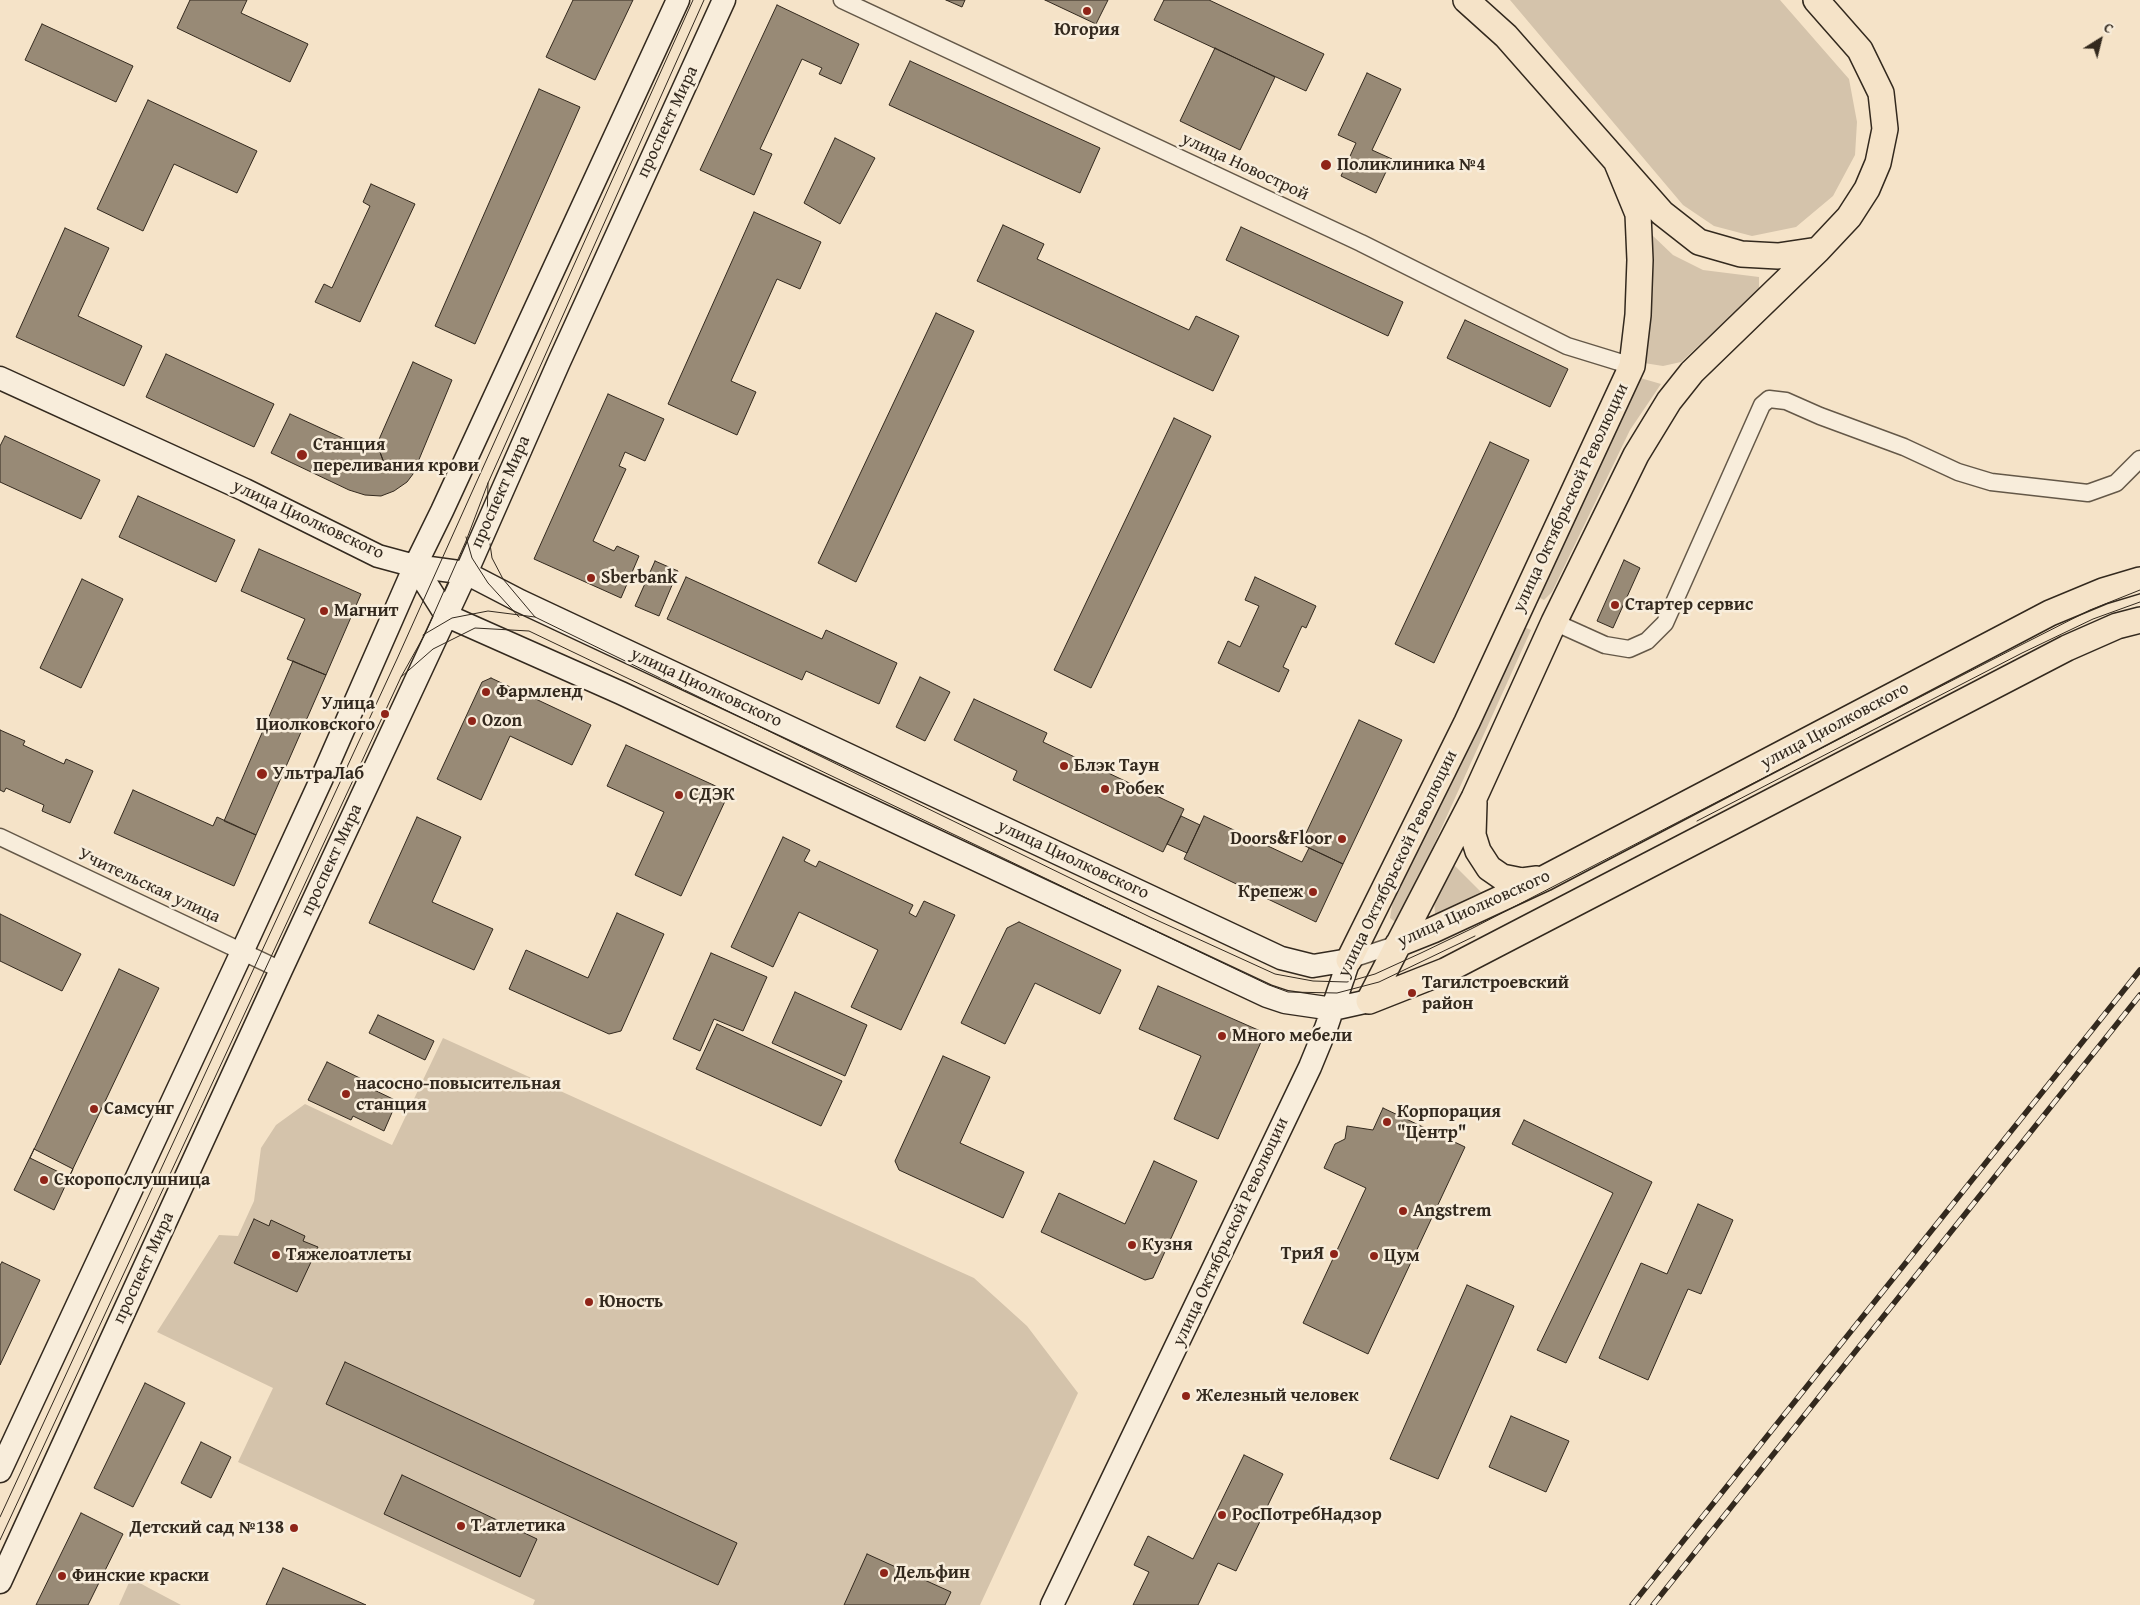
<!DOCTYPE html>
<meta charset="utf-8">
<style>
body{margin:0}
#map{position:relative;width:2140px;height:1605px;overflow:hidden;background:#f5e3c8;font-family:"Gentium Book Plus",serif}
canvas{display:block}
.north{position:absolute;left:2075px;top:15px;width:50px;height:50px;-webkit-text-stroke:4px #f8eddb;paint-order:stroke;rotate:36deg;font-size:14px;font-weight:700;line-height:20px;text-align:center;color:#33291e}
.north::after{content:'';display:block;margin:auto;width:18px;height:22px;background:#33291e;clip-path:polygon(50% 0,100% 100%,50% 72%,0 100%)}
</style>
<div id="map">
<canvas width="2140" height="1605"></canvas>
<div class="north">С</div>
</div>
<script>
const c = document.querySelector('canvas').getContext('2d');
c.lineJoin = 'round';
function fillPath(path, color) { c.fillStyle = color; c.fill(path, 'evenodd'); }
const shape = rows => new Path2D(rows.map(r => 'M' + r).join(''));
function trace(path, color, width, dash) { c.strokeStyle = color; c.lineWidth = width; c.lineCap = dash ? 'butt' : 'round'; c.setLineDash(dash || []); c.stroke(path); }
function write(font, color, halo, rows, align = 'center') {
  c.font = font + ' "Gentium Book Plus",serif'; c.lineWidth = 5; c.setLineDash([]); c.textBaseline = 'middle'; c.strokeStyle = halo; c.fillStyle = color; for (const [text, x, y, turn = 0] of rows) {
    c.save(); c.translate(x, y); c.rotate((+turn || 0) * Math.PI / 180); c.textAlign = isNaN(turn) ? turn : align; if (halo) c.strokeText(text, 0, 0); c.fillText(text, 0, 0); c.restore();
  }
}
fillPath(shape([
 [1510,0,1780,0,1849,79,1857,122,1855,155,1833,196,1796,227,1752,236,1714,226,1683,205],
 [1652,235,1673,255,1703,270,1759,277,1759,290,1681,362,1663,366,1644,363,1651,314],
 [1637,377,1661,384,1630,430,1552,592,1544,600,1534,595],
 [1520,625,1531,630,1398,924,1390,918,1394,894],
 [1453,864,1481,892,1435,914,1434,900],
 [443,1038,974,1278,1027,1326,1078,1393,980,1605,533,1605,535,1600,238,1462,273,1388,157,1332,219,1235,238,1236,254,1201,261,1148,276,1125,305,1104,392,1145],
 [131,1578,147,1587,181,1605,119,1605]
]), '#d4c3ab');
const building = shape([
 [190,0,247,0,241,13,308,44,290,82,177,28,190,0],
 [573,0,633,0,595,80,546,57,573,0],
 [946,0,965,0,962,7,946,0],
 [1045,0,1108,0,1096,24,1045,0],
 [1164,0,1209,0,1324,54,1306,91,1154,20,1164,0],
 [777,5,859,44,841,84,819,74,822,68,802,59,760,149,772,154,754,195,700,170,777,5],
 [42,24,133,66,116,102,25,60,42,24],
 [1215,48,1275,77,1240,150,1180,121,1215,48],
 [910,61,1100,148,1080,193,889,105,910,61],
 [1367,73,1401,89,1372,150,1392,159,1376,193,1341,176,1356,143,1338,135,1367,73],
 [539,89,580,107,475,344,435,326,539,89],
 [148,100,257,151,237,193,174,164,143,231,97,209,148,100],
 [835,138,875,158,840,224,804,203,835,138],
 [371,184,415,204,360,322,315,302,324,284,332,288,370,206,363,202,371,184],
 [754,212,821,242,800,289,777,279,731,381,756,392,737,435,668,404,754,212],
 [1003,225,1044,244,1037,259,1189,330,1196,316,1239,336,1213,391,977,281,1003,225],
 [1241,227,1403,302,1388,336,1226,260,1241,227],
 [65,228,109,248,78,316,142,346,124,386,16,337,65,228],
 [936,313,974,331,856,582,818,563,936,313],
 [1465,320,1568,369,1550,407,1447,358,1465,320],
 [166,354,274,404,254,447,146,397,166,354],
 [413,362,452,380,413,474,384,463,377,444,413,362],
 [608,394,664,419,645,461,625,452,619,466,626,469,593,541,614,551,617,546,639,556,621,598,534,559,608,394],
 [290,414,364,448,377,444,384,463,413,474,407,482,394,491,381,496,365,495,349,490,271,453,290,414],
 [1174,418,1211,436,1091,688,1054,670,1174,418],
 [5,436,100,480,81,519,0,482,0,446,5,436],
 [1490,442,1529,460,1434,663,1395,644,1490,442],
 [138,496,235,540,216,582,119,537,138,496],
 [259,549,361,594,326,675,287,659,305,619,241,591,259,549],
 [1624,560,1640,568,1613,628,1597,621,1624,560],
 [655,561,678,571,659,616,635,606,655,561],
 [686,577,822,639,826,630,897,663,879,704,806,671,802,680,667,619,686,577],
 [1255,577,1316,606,1306,628,1302,626,1283,667,1289,670,1279,692,1218,663,1228,641,1240,647,1259,606,1245,600,1255,577],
 [82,579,123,599,81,688,40,668,82,579],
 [293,661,326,675,256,835,224,821,293,661],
 [920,677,950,692,925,741,896,727,920,677],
 [491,678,591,725,572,765,510,736,481,800,437,779,482,682,491,678],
 [974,699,1047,733,1043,742,1184,809,1163,852,1013,780,1017,771,954,740,974,699],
 [1359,720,1402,740,1343,864,1301,844,1359,720],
 [0,730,25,741,23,745,64,764,66,759,93,771,70,823,42,811,44,805,6,788,4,792,0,790,0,730],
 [626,745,720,788,726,799,681,896,635,875,664,812,607,786,626,745],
 [133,790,213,826,217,817,256,835,234,886,114,833,133,790],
 [1181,816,1200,825,1187,853,1167,844,1181,816],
 [1204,816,1302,862,1309,848,1343,864,1316,922,1184,859,1204,816],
 [417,817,461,837,432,902,493,929,474,970,369,923,417,817],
 [783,837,810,850,804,861,816,867,819,861,913,905,909,913,916,917,924,901,955,915,901,1030,851,1007,878,950,799,912,773,967,731,947,783,837],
 [617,913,664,934,621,1031,609,1034,509,989,526,950,588,978,617,913],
 [0,914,81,954,62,991,0,961,0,914],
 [1019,922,1121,970,1100,1014,1035,983,1005,1044,961,1023,1007,928,1019,922],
 [711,953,767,977,743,1031,714,1019,700,1051,673,1039,711,953],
 [119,969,159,988,69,1177,30,1158,119,969],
 [1158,986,1265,1033,1218,1139,1174,1119,1201,1056,1139,1029,1158,986],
 [795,992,867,1025,845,1076,772,1043,795,992],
 [378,1015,434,1041,425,1060,369,1033,378,1015],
 [717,1024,842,1081,821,1126,696,1069,717,1024],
 [943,1056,990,1077,960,1143,1024,1172,1003,1218,899,1170,895,1161,943,1056],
 [327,1062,370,1083,368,1087,397,1101,384,1131,353,1116,351,1120,308,1100,327,1062],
 [1383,1108,1465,1147,1368,1354,1303,1323,1366,1188,1324,1168,1335,1144,1345,1139,1347,1126,1373,1130,1383,1108],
 [1524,1120,1652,1182,1566,1363,1537,1350,1613,1193,1512,1144,1524,1120],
 [34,1149,73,1169,54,1210,14,1190,34,1149],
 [1154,1161,1197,1181,1153,1278,1145,1280,1041,1232,1059,1193,1125,1224,1154,1161],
 [1698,1204,1733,1220,1701,1294,1688,1289,1648,1380,1599,1358,1641,1263,1667,1274,1698,1204],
 [254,1219,269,1226,271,1220,305,1236,303,1241,318,1247,297,1292,234,1263,254,1219],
 [2,1262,40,1280,0,1365,0,1265,2,1262],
 [1467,1285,1514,1306,1438,1479,1390,1459,1467,1285],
 [345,1362,737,1543,718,1585,326,1404,345,1362],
 [145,1383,185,1403,133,1507,94,1488,145,1383],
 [1511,1416,1569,1441,1546,1492,1489,1467,1511,1416],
 [201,1442,231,1457,211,1498,181,1483,201,1442],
 [1244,1455,1283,1474,1236,1571,1218,1563,1198,1605,1133,1605,1149,1572,1134,1565,1148,1536,1193,1559,1244,1455],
 [402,1475,537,1539,520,1577,384,1514,402,1475],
 [81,1513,123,1534,88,1605,36,1605,81,1513],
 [867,1554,951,1592,945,1605,844,1605,867,1554],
 [283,1568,366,1605,266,1605,283,1568]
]);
fillPath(building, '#988a76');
trace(building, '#33291e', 1);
const street = shape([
 [842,0,1361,243,1567,346,1632,366],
 [1554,622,1605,645,1629,649,1647,641,1665,623,1762,405,1769,399,1786,401,1820,416,1904,447,1958,472,1991,482,2088,493,2116,483,2140,459],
 [0,837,281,970],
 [1349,960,1398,944]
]);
const secondary = shape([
 [0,378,245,490,378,556,415,566,466,573,520,601,1281,958,1313,966,1349,960],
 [415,566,446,615,452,618,621,693,1267,996,1285,1002,1333,1009,1369,1001],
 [0,1471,242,952,322,778,415,566,442,511,678,0],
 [0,1582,281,970,466,573,559,362,724,0],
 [1052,1605,1310,1067,1326,1028,1349,960]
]);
const primary = shape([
 [1466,0,1506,36,1662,213,1699,242,1741,254,1778,256,1818,250,1849,217,1867,189,1878,163,1885,129,1881,93,1860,50,1816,0],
 [1474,803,1473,835,1478,851,1489,868,1502,877,1522,881,1537,879],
 [1398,944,1433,930,1545,878,2050,613,2103,591,2140,580],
 [1349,960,1467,722,1632,366,1638,315,1640,260,1638,214,1617,163],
 [1369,1001,1474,798,1554,622,1636,455,1669,401,1692,372,1818,250],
 [1369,1001,1445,971,2067,648,2117,626,2140,620]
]);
trace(street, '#645848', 19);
trace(secondary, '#33291e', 25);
trace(primary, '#33291e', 28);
trace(street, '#f8eddb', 16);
trace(secondary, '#f8eddb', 22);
trace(primary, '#f5e3c8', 25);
trace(shape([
 [488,483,487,523,492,558,503,579,535,617,1150,917,1275,974,1313,981,1347,982,1375,974,1421,953,1471,929,2017,647,2090,610,2140,590],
 [466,537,472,558,488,583,519,617],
 [423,635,452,618,488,611,535,617],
 [401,677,433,649,475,628,529,631,1145,926,1269,985,1288,992,1337,993,1379,982,1475,936],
 [1697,821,2022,653,2093,619,2140,602],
 [0,1517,397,659,693,0],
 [0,1540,401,677,425,634,466,541,488,483,704,0]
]), '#33291e', 1);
const rail = shape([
 [1632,1605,2140,970],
 [1653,1605,2140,995]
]);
trace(rail, '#33291e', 5.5);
trace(rail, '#f8eddb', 4, [11]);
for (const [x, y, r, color] of [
 [1087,11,5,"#8f2418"],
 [1326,165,6,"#8f2418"],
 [302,455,6,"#8f2418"],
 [591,578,5,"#8f2418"],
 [1615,605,5,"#8f2418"],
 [324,611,5,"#8f2418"],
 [486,692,5,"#8f2418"],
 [385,714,5,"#8f2418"],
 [472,721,5,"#8f2418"],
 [1064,766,5,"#8f2418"],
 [262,774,6,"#8f2418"],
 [1105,789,5,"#8f2418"],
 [679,795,5,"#8f2418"],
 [1342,839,5,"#8f2418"],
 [1313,892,5,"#8f2418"],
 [1412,993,5,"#8f2418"],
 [1222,1036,5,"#8f2418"],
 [346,1094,5,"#8f2418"],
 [94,1109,5,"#8f2418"],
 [1387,1122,5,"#8f2418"],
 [44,1180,5,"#8f2418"],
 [1403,1211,5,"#8f2418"],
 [1132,1245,5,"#8f2418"],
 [1334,1254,5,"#8f2418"],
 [276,1255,5,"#8f2418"],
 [1374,1256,5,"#8f2418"],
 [589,1302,5,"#8f2418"],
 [1186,1396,5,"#8f2418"],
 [1222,1515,5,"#8f2418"],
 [461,1526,5,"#8f2418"],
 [294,1528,5,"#8f2418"],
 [884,1573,5,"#8f2418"],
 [62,1576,5,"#8f2418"]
]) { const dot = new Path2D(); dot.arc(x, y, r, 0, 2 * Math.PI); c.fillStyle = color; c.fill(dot); trace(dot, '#f8eddb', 2); }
write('bold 18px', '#33291e', '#f8eddb', [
 ["Югория",1087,30,"center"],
 ["Поликлиника №4",1337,165],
 ["Станция",313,445],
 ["переливания крови",313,466],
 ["Sberbank",601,578],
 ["Стартер сервис",1625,605],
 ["Магнит",334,611],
 ["Фармленд",496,692],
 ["Улица",375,704,"right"],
 ["Циолковского",375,725,"right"],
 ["Ozon",482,721],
 ["Блэк Таун",1074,766],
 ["УльтраЛаб",273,774],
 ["Робек",1115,789],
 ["СДЭК",689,795],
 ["Doors&Floor",1332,839,"right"],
 ["Крепеж",1303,892,"right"],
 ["Тагилстроевский",1422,983],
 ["район",1422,1004],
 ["Много мебели",1232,1036],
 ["насосно-повысительная",356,1084],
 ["станция",356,1105],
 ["Самсунг",104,1109],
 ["Корпорация",1397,1112],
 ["\"Центр\"",1397,1133],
 ["Скоропослушница",54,1180],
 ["Angstrem",1413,1211],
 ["Кузня",1142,1245],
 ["ТриЯ",1324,1254,"right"],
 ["Тяжелоатлеты",286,1255],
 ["Цум",1384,1256],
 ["Юность",599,1302],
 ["Железный человек",1196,1396],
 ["РосПотребНадзор",1232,1515],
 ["Т.атлетика",471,1526],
 ["Детский сад №138",284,1528,"right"],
 ["Дельфин",894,1573],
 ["Финские краски",72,1576]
], 'left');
write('18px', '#33291e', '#f8eddb', [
 ["проспект Мира",668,122,-65],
 ["улица Новострой",1245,167,25],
 ["проспект Мира",501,492,-66],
 ["улица Октябрьской Революции",1571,498,-65],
 ["улица Циолковского",308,520,25],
 ["улица Циолковского",706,688,25],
 ["улица Циолковского",1835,726,-28],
 ["проспект Мира",332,860,-65],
 ["улица Циолковского",1073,860,25],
 ["улица Октябрьской Революции",1398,864,-64],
 ["Учительская улица",149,886,25],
 ["улица Циолковского",1474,909,-24],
 ["улица Октябрьской Революции",1231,1232,-65],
 ["проспект Мира",144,1268,-65]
]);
</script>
